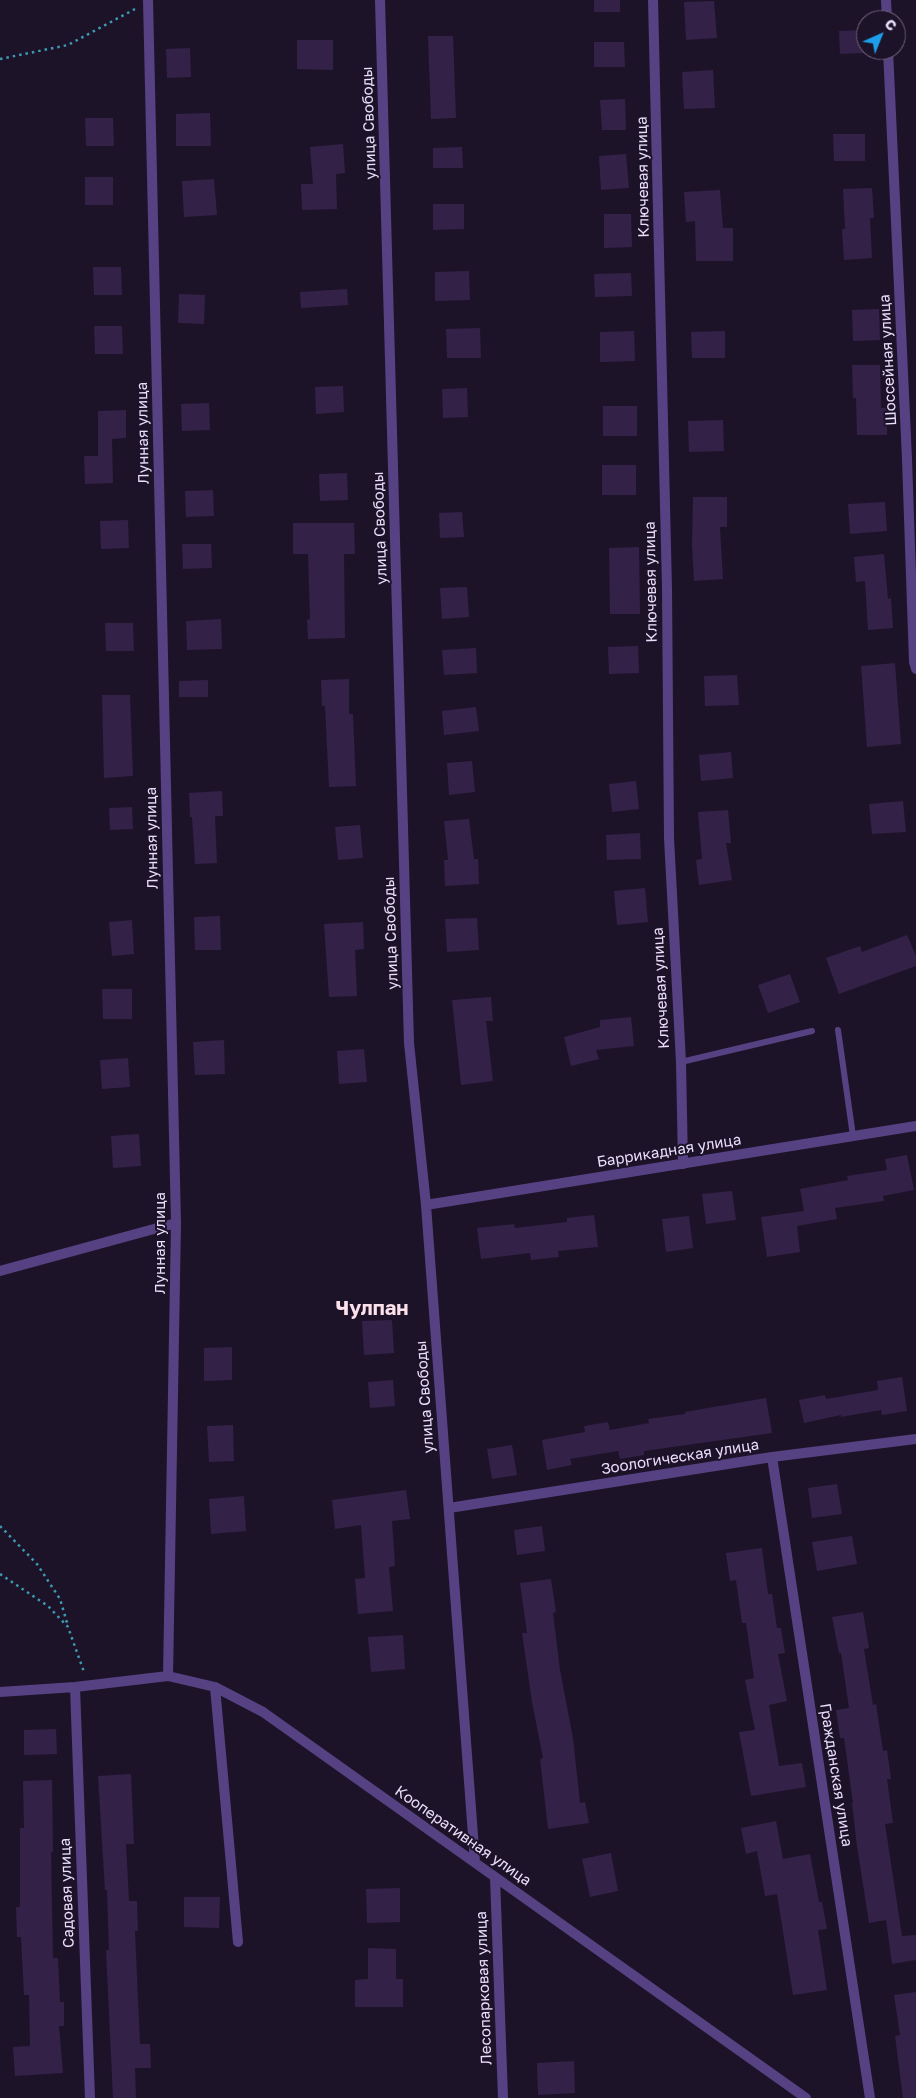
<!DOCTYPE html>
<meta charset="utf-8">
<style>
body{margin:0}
#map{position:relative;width:916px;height:2098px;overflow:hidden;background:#1d1329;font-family:"Golos Text",sans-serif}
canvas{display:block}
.north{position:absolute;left:856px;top:10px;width:50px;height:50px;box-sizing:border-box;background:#1d1329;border:1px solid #6f647d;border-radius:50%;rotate:44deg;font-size:14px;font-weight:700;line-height:20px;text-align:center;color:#e9defc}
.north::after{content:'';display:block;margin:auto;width:18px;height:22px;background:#1b9feb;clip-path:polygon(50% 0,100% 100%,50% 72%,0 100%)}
</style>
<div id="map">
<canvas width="916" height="2098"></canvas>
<div class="north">С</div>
</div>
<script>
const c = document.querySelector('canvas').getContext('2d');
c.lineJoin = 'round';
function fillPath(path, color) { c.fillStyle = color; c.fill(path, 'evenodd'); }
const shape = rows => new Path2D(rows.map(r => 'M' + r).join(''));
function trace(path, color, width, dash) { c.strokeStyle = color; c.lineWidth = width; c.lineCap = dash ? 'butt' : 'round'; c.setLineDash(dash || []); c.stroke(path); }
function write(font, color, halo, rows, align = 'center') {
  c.font = font + ' "Golos Text",sans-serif'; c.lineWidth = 4; c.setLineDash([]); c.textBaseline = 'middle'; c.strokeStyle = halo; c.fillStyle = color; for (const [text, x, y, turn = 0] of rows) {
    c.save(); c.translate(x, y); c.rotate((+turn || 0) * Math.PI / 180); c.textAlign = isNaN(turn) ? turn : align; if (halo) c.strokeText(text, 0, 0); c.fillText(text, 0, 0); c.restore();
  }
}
fillPath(shape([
 [594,0,620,0,620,12,594,12],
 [714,1,717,38,686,40,684,2],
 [864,30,864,53,840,54,839,31],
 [428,36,453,36,456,118,431,119],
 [297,40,333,40,333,70,297,69],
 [594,42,624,42,625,67,594,67],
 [190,48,191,77,167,78,166,49],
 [713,70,715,108,684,109,682,72],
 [625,99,626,130,602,130,600,100],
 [210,113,211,146,176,146,176,114],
 [85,118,113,118,114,146,86,146],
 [833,134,865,134,865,161,834,161],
 [343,144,345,173,336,174,337,209,302,210,301,184,313,184,310,147],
 [462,147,463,168,433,168,433,148],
 [626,154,629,188,601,190,599,156],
 [85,177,113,177,113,205,85,205],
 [214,179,217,215,184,217,182,181],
 [872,188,874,218,870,218,872,258,844,260,842,229,845,229,843,189],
 [720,190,723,228,733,228,733,261,696,261,695,221,686,222,684,192],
 [433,204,464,204,464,229,433,230],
 [604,214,631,214,632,247,604,248],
 [93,267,121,267,122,295,94,295],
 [469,271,470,300,435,301,435,272],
 [631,273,632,296,595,297,594,274],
 [347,289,348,305,301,308,300,292],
 [179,294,205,295,204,324,178,323],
 [879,309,880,340,853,341,852,310],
 [94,326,122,326,123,354,95,354],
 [480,328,481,358,447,358,446,329],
 [634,331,635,361,600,362,600,332],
 [725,331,725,358,692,358,691,332],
 [852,365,880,365,881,408,887,408,887,435,857,435,856,398,853,398],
 [343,386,344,412,316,414,315,387],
 [467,388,468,417,443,418,442,389],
 [209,403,210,430,182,431,181,404],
 [603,406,637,406,637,436,603,436],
 [126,410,126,438,112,439,113,483,85,484,84,456,98,456,98,411],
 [723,420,724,451,689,452,688,421],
 [602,465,636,465,636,495,602,495],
 [347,473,348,500,320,501,319,474],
 [213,490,214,516,186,517,185,491],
 [693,497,727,497,727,527,720,527,723,579,694,581,692,545],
 [885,502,887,531,850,534,848,504],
 [462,512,464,537,440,538,439,513],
 [128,520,129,548,101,549,100,521],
 [293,523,354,523,355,554,344,554,345,638,308,639,307,620,310,619,308,554,293,554],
 [182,544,211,544,212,568,183,569],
 [639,547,640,614,610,614,609,548],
 [884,554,888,599,891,598,893,628,868,630,865,581,856,582,854,557],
 [467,587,469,617,442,619,440,588],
 [221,619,222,649,187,650,186,621],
 [105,623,133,623,134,651,106,651],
 [638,646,639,673,609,674,608,647],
 [476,648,477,673,444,675,442,650],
 [895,663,901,744,867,747,861,666],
 [737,675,739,705,705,706,704,676],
 [349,679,349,714,353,714,356,786,329,787,325,706,322,706,321,680],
 [208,680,208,697,179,697,179,681],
 [102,695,130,695,133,776,104,778],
 [476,707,479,731,444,735,442,711],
 [731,752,733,778,701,781,699,755],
 [472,761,475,792,449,795,447,763],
 [636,781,639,809,612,812,609,784],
 [222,791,223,816,215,816,217,863,195,864,192,817,190,817,189,793],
 [903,801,906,832,872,834,869,804],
 [132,807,133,829,110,830,109,808],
 [728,810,731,843,726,843,732,880,699,885,696,860,702,859,698,812],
 [469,819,474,859,478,859,479,884,445,886,444,860,448,860,444,821],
 [360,825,363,858,338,860,335,827],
 [640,833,641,859,607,860,606,835],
 [645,888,648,922,617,925,614,891],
 [220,916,221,950,195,950,194,917],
 [477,918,479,950,447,952,445,919],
 [132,920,134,954,112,956,109,922],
 [363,922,364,949,355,950,357,996,329,997,324,924],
 [907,935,916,956,916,966,839,994,826,958,860,946,862,952],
 [790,974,800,1002,768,1013,758,985],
 [102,989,132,989,132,1019,103,1019],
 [491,997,493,1021,486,1021,493,1081,461,1085,452,1000],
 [631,1017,634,1046,596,1050,599,1059,571,1066,564,1037,600,1027,600,1020],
 [224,1040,225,1074,195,1075,193,1042],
 [364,1049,367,1082,339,1084,337,1051],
 [128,1058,130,1087,102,1089,100,1060],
 [139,1134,141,1166,113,1168,111,1136],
 [907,1155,914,1190,883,1196,884,1201,835,1208,837,1219,797,1226,800,1252,767,1257,761,1217,804,1211,800,1189,848,1180,847,1176,887,1170,885,1159],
 [732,1191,736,1220,706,1224,702,1194],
 [594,1215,598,1247,558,1251,559,1257,531,1260,530,1253,481,1259,477,1228,514,1224,515,1228,567,1222,567,1218],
 [689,1216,693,1248,666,1252,662,1219],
 [392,1320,394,1353,364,1355,362,1321],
 [232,1347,232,1380,204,1381,204,1348],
 [902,1377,907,1411,882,1415,881,1410,841,1417,841,1415,804,1423,799,1400,825,1395,826,1399,878,1390,877,1381],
 [393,1380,395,1406,370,1408,368,1382],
 [766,1398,772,1433,644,1451,644,1455,620,1459,618,1451,570,1459,572,1465,547,1470,542,1440,585,1432,584,1426,608,1422,610,1430,649,1423,648,1419,685,1414,685,1412],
 [233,1425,234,1461,209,1462,207,1426],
 [512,1445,517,1475,492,1479,487,1449],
 [837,1484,842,1514,812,1518,808,1488],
 [406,1490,410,1519,392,1521,395,1566,389,1567,393,1611,358,1614,355,1579,365,1578,361,1525,335,1529,332,1500],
 [244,1496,246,1531,211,1534,209,1499],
 [542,1526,545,1551,517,1555,514,1530],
 [852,1536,857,1564,817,1571,812,1542],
 [762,1548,768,1594,772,1594,777,1628,781,1628,785,1653,778,1654,787,1701,769,1705,779,1766,802,1763,806,1787,751,1796,739,1732,755,1730,745,1680,754,1678,746,1623,742,1623,736,1580,730,1581,726,1553],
 [551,1579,556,1612,553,1613,560,1670,573,1738,580,1803,585,1802,589,1823,548,1829,540,1759,543,1758,532,1702,522,1633,527,1633,520,1583],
 [863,1612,869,1648,864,1649,873,1705,876,1704,883,1751,887,1750,891,1779,887,1779,893,1823,885,1824,902,1936,916,1935,916,1960,892,1964,886,1920,869,1923,857,1846,852,1803,853,1803,844,1738,840,1738,836,1710,849,1708,841,1653,839,1653,832,1617],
 [403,1635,405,1669,371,1672,368,1637],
 [56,1729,57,1754,24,1755,24,1730],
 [131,1774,134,1844,126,1844,129,1901,137,1901,138,1931,135,1931,140,2044,150,2044,151,2068,135,2068,136,2098,113,2098,106,1950,109,1950,107,1890,105,1890,98,1776],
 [52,1780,53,1852,51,1852,53,1958,58,1958,60,2002,64,2002,64,2026,59,2026,63,2073,15,2076,13,2047,30,2046,29,1995,24,1995,21,1937,17,1937,16,1907,20,1907,20,1828,24,1828,23,1781],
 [776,1821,783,1859,810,1854,819,1902,822,1902,827,1929,818,1930,827,1990,793,1995,777,1894,765,1896,757,1851,746,1854,741,1828],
 [611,1853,618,1891,590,1897,582,1859],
 [400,1888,400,1922,367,1923,366,1889],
 [184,1897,220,1897,219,1928,184,1927],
 [368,1948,396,1949,396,1979,403,1979,403,2007,355,2007,355,1980,368,1979],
 [916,1992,916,2098,903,2098,895,2036,900,2035,894,1995],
 [574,2061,575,2093,538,2095,537,2063]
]), '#332148');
trace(shape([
 [0,59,68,45,135,9],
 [0,1526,37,1564,60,1599,68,1626],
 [0,1574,48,1606,68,1627,84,1672]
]), '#3c9ab2', 2.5, [2.5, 4]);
trace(shape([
 [838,1030,853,1136],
 [681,1062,812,1031]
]), '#564283', 6);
trace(shape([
 [148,0,176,1223,168,1676],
 [380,0,409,1043,426,1205,475,1862],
 [653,0,667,589,669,838,681,1062,683,1164],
 [886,0,887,20],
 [888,50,907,459,914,662,916,669],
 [426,1205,916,1126],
 [0,1271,176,1223],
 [772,1457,870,2098],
 [449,1508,772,1457,916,1439],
 [75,1687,90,2098],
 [215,1687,238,1942],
 [0,1692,75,1687,168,1676,215,1687,263,1712,806,2098],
 [495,1877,503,2098]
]), '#564283', 10);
write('15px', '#e9defc', '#1d1329', [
 ["улица Свободы",369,123,-92],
 ["Ключевая улица",643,177,-91],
 ["Шоссейная улица",888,360,-93],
 ["Лунная улица",143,433,-91],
 ["улица Свободы",380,528,-92],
 ["Ключевая улица",651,582,-91],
 ["Лунная улица",152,838,-91],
 ["улица Свободы",391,933,-92],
 ["Ключевая улица",661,988,-93],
 ["Баррикадная улица",669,1151,-9],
 ["Лунная улица",160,1243,-90],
 ["улица Свободы",425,1397,-94],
 ["Зоологическая улица",680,1457,-9],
 ["Гражданская улица",836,1775,81],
 ["Кооперативная улица",463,1836,35],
 ["Садовая улица",67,1893,-92],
 ["Лесопарковая улица",484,1988,-92]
]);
write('bold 20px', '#fce0ea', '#1d1329', [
 ["Чулпан",372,1309]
]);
</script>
